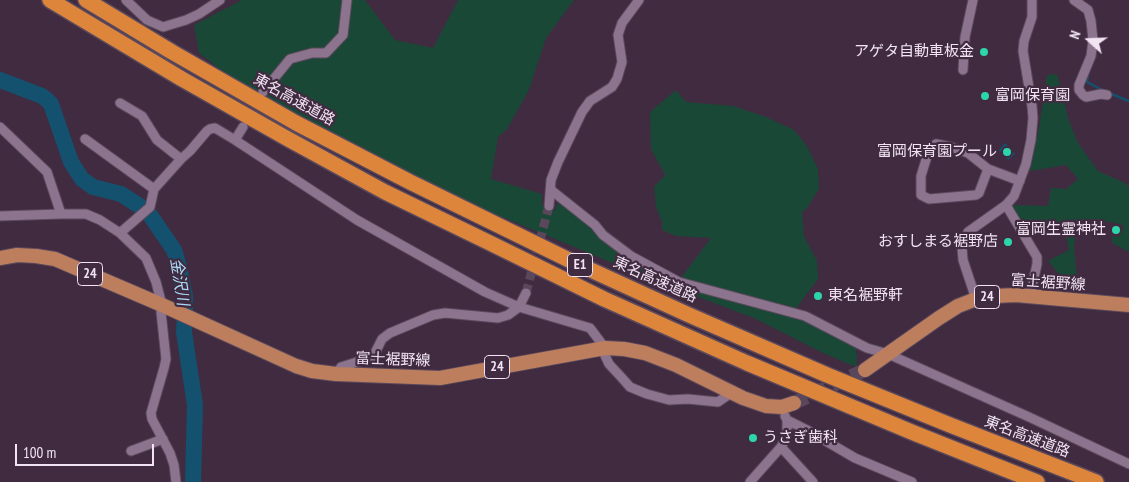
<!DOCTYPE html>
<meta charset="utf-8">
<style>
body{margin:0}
#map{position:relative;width:1129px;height:482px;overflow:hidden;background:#402b41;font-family:"PT Sans Narrow",sans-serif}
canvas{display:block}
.north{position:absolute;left:1064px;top:15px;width:50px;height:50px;-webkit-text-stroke:4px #402b41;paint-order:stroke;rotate:290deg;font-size:14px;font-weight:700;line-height:20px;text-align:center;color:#f2e4f3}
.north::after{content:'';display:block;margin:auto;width:18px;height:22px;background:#f2e4f3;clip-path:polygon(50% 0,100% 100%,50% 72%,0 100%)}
.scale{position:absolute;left:15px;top:444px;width:139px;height:22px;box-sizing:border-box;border:2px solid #f2e4f3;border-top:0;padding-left:6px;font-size:15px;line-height:18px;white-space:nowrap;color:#f2e4f3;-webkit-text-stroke:4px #402b41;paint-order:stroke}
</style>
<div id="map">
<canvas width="1129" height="482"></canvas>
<div class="north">N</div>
<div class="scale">100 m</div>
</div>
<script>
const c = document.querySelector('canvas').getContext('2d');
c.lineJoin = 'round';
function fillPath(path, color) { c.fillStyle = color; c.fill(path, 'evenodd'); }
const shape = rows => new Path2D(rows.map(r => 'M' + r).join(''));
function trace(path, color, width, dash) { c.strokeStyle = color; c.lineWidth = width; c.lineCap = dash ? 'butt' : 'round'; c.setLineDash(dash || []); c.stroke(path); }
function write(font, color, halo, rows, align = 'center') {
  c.font = font + ' "PT Sans Narrow","Noto Sans JP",sans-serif'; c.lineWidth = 4.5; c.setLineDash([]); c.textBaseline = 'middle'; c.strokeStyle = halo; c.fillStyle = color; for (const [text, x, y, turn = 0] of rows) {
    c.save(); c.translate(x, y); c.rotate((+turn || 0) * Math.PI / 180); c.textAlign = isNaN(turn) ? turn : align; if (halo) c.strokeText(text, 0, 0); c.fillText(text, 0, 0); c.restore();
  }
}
fillPath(shape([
 [242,0,365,0,395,40,433,48,458,0,574,0,546,38,529,90,507,129,498,137,491,179,542,194,542,205,554,211,558,203,578,216,599,236,677,283,711,238,676,236,662,230,662,222,656,207,654,187,665,175,651,149,650,112,676,90,686,102,733,106,766,117,794,130,807,146,818,169,819,189,807,208,802,212,804,236,817,261,818,279,791,315,806,320,855,344,857,357,856,367,821,352,754,318,653,280,445,193,251,93,199,53,194,25],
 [1057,74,1069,121,1078,143,1098,171,1125,183,1129,187,1129,252,1112,243,1112,236,1119,237,1124,226,1116,223,1090,219,1077,221,1074,247,1077,278,1060,275,1048,261,1069,250,1065,230,1026,229,1012,205,1048,206,1051,188,1066,189,1078,179,1066,165,1030,171,1039,128,1047,75]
]), '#1a4836');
fillPath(shape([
 [1005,143,1015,154,1008,160,999,150]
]), '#14516f');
trace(shape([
 [1088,74,1087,82,1104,91],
 [1109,93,1129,101]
]), '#14516f', 2.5);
trace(shape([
 [0,80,42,96,47,100,51,104,71,162,82,179,93,187,121,194,138,205,150,215,174,250,179,267,185,296,185,315,184,332,195,405,193,482]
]), '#14516f', 16);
trace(shape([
 [526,293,549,206]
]), '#5b475c', 9, [9, 4.5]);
trace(shape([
 [794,403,865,370]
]), '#5b475c', 14, [14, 7]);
const minor = shape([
 [126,0,147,20,163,27,186,20,199,14,220,0],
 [1074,0,1088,10,1091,21,1093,40,1091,56,1079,85,1079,90,1083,95,1086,97,1101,94,1107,95],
 [963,70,965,37,973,0],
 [263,92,290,59,312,53,326,53,343,35,347,0],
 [120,103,142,116,157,140,181,159],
 [0,127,47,172,61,214],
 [243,127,235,140,357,220,485,292,519,307,590,328,605,348],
 [85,139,154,189],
 [988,169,979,193,976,195,929,199,921,195,921,176,929,150,936,144,951,147,968,153,988,169,1020,181],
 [551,190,595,225,603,235,631,256,679,282,805,316,867,348,888,354,1029,417,1129,464],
 [1006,205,1037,257,1037,264,1030,297],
 [549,206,551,180,558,162,582,112,590,101,612,87,617,79,622,62,618,35,622,23,639,0],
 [0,216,61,214,86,214,100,220,120,233,146,258,156,282,162,305,161,312,166,359,164,368,151,413,152,419,170,453,174,465,176,482],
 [120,233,150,207,154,189,181,159,190,151,207,131,210,129,215,128,235,140],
 [976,299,963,260,962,248,964,241,968,232,1006,205,1014,196,1026,164,1031,140,1033,118,1032,106,1023,51,1024,41,1032,17,1032,0],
 [602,349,609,364,622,378,630,387,647,394,669,400,688,399,718,402,731,393],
 [336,374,341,367,373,357,382,339,390,333,433,315,445,313,498,318,508,315,519,307,526,293],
 [787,420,807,430,855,458,912,482],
 [781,447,813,482],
 [131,451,163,439],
 [750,482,781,447,785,440,787,433,787,420,785,416]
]);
const primary = shape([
 [0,258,17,255,36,256,55,259,162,305,296,366,312,371,336,374,440,378,605,348,624,349,645,353,676,365,743,398,766,406,782,407,794,403],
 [865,370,939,318,958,306,976,299,995,296,1016,295,1129,305]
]);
const motorway = shape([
 [50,0,182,79,288,139,385,192,490,243,604,299,747,363,914,433,1037,482],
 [86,0,172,52,296,123,410,182,569,260,689,315,827,375,950,425,1096,482]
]);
trace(minor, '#5b495c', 11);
trace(primary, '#5b495c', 16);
trace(motorway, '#5b495c', 18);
trace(minor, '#8c748e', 9);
trace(primary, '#bd7e5d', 14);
trace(motorway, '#de853c', 15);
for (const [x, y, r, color] of [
 [984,52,5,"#2dd5ab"],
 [985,96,5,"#2dd5ab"],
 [1007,152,5,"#2dd5ab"],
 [1116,230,5,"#2dd5ab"],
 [1008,242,5,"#2dd5ab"],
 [818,296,5,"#2dd5ab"],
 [753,438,5,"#2dd5ab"]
]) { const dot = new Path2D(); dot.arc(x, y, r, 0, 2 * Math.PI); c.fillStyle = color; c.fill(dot); trace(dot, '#402b41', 2); }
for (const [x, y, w] of [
 [580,265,25],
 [90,274,25],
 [987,297,25],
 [497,367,25]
]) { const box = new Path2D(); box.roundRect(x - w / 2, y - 11.5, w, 23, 4); c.fillStyle = '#402b41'; c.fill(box); trace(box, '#f2e4f3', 1); }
write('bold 14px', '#f2e4f3', null, [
 ["E1",580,265],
 ["24",90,274],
 ["24",987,297],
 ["24",497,367]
]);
write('15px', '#f2e4f3', '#402b41', [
 ["アゲタ自動車板金",974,52],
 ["富岡保育園",995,96,"left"],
 ["富岡保育園プール",997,152],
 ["富岡生霊神社",1106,230],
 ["おすしまる裾野店",998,242],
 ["東名裾野軒",828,296,"left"],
 ["うさぎ歯科",763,438,"left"]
], 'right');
write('15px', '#f2e4f3', '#402b41', [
 ["東名高速道路",294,100,29],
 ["東名高速道路",655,280,24],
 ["富士裾野線",1048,283,4],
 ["富士裾野線",393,360,2],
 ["東名高速道路",1027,437,21]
]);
write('italic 16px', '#abdbf8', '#402b41', [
 ["金沢川",179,282,81]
]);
</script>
